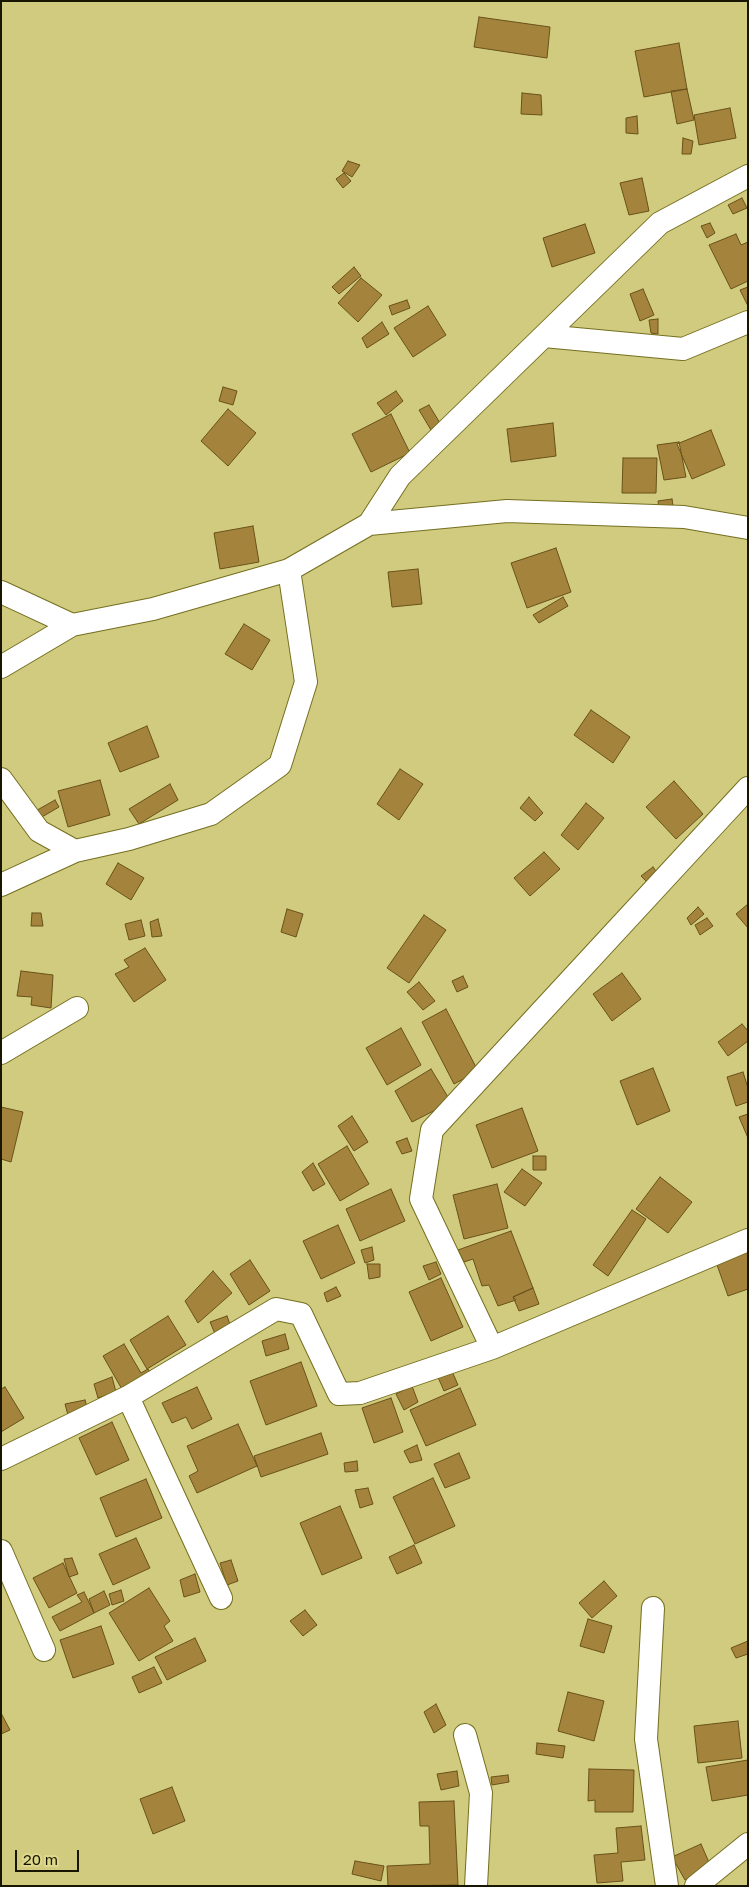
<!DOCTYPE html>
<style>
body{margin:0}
#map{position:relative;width:749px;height:1887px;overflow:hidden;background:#d0cb7e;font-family:"Golos Text",sans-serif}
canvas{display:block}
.frame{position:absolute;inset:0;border:2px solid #181500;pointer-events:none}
.scale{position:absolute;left:15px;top:1850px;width:64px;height:22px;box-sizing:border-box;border:2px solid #181500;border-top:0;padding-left:6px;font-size:15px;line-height:18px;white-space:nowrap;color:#181500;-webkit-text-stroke:4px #ddd88a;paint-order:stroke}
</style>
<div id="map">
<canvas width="749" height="1887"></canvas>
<div class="frame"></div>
<div class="scale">20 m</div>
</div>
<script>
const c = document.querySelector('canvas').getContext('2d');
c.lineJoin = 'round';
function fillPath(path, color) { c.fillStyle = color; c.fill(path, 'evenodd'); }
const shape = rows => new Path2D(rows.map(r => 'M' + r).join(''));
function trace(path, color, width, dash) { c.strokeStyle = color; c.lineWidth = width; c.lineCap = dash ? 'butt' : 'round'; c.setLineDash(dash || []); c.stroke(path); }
const building = shape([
 [479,17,550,27,547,58,474,47,479,17],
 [679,43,687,89,644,97,635,51,679,43],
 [687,89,694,120,677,124,671,91,687,89],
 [522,93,541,95,542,115,521,114,522,93],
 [730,108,736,138,699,145,694,115,730,108],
 [637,116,638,134,626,133,626,118,637,116],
 [683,138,693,141,691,154,682,154,683,138],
 [348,161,360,165,352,177,342,171,348,161],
 [344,173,351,181,343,188,336,179,344,173],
 [642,178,649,211,629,215,620,183,642,178],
 [742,198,747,208,733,214,728,205,742,198],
 [710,223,715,233,707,238,701,226,710,223],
 [585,224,595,253,552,267,543,238,585,224],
 [736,234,741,245,748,242,748,281,731,289,709,245,736,234],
 [354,267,361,276,339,294,332,287,354,267],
 [361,278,382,295,358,322,338,303,361,278],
 [748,287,748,306,740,290,748,287],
 [643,289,654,315,640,321,630,294,643,289],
 [407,300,410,308,392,315,389,306,407,300],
 [428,306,446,335,413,357,394,328,428,306],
 [658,319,658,334,651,333,649,320,658,319],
 [382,322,389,334,367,348,362,338,382,322],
 [223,387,237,391,233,405,219,401,223,387],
 [396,391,403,401,386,415,377,403,396,391],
 [429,405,443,428,434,435,419,410,429,405],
 [228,409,256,433,228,466,201,441,228,409],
 [391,414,410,453,371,472,352,434,391,414],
 [553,423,556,456,511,462,507,429,553,423],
 [711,430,725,465,692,479,677,444,711,430],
 [679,442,686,477,664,480,657,445,679,442],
 [623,458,657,458,656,493,622,493,623,458],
 [672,499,674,512,660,516,658,501,672,499],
 [253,526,259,562,220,569,214,533,253,526],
 [556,548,571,592,527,608,511,563,556,548],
 [418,569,422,604,392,607,388,572,418,569],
 [563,597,568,606,539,623,533,615,563,597],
 [244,624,270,640,252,670,225,654,244,624],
 [591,710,630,737,613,763,574,735,591,710],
 [147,726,159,757,120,772,108,743,147,726],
 [400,769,423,784,399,820,377,804,400,769],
 [100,780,110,815,68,827,58,791,100,780],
 [674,781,703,814,676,839,646,807,674,781],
 [170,784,178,800,139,824,129,809,170,784],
 [529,797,543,813,535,821,520,808,529,797],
 [55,800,59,807,35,821,32,813,55,800],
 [586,803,604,818,578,850,561,835,586,803],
 [544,852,560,869,530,896,514,878,544,852],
 [118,863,144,878,131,900,106,884,118,863],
 [653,867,662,879,652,887,641,876,653,867],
 [748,904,748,928,736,914,748,904],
 [698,907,704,914,691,925,687,918,698,907],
 [287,909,303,914,296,937,281,932,287,909],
 [32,913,41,913,43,926,31,926,32,913],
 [424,915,446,930,409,983,387,968,424,915],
 [707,918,713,926,700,935,695,925,707,918],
 [158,919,162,936,152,937,150,922,158,919],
 [141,920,145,936,129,940,125,924,141,920],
 [145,948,166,980,134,1002,115,974,129,967,124,960,145,948],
 [21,971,53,975,51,1008,31,1005,32,997,17,996,21,971],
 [622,973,641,999,612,1021,593,994,622,973],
 [463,976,468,987,457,992,452,981,463,976],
 [419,982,435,1001,423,1010,407,992,419,982],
 [446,1009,478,1071,454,1084,422,1022,446,1009],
 [742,1024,748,1031,748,1041,728,1056,718,1042,742,1024],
 [401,1028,421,1065,387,1085,366,1048,401,1028],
 [653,1068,670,1111,637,1125,620,1081,653,1068],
 [431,1069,451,1102,412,1122,395,1091,431,1069],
 [743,1072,748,1088,748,1102,736,1106,727,1077,743,1072],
 [1,1107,23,1112,11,1162,1,1159,1,1107],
 [522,1108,538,1151,492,1168,476,1125,522,1108],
 [748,1114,748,1138,739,1117,748,1114],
 [352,1116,368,1142,354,1151,338,1126,352,1116],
 [407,1138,412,1151,402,1154,396,1142,407,1138],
 [347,1146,369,1184,340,1201,318,1164,347,1146],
 [533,1156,546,1156,546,1170,533,1170,533,1156],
 [313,1163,325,1184,313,1191,302,1172,313,1163],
 [522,1169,542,1183,525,1206,504,1192,522,1169],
 [660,1177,692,1202,668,1233,636,1209,660,1177],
 [497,1184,508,1228,464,1239,453,1195,497,1184],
 [391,1189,405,1221,360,1241,346,1209,391,1189],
 [632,1210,646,1219,608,1276,593,1265,632,1210],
 [338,1225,355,1263,321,1279,303,1241,338,1225],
 [511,1231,533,1288,513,1297,516,1300,498,1306,489,1285,482,1286,473,1259,464,1262,458,1250,511,1231],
 [372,1247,374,1260,365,1263,361,1250,372,1247],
 [748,1252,748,1289,728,1296,716,1262,748,1252],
 [250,1260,270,1291,249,1305,230,1274,250,1260],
 [436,1262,441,1274,429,1280,423,1266,436,1262],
 [367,1264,380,1264,380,1277,369,1279,367,1264],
 [213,1271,232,1293,198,1323,185,1301,213,1271],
 [441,1278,463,1327,431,1341,409,1292,441,1278],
 [336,1287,341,1296,327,1302,324,1293,336,1287],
 [533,1288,539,1304,519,1311,513,1297,533,1288],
 [168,1316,186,1345,147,1369,130,1340,168,1316],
 [227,1316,232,1330,216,1336,210,1322,227,1316],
 [285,1334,289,1349,266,1356,262,1341,285,1334],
 [124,1344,141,1373,148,1369,152,1375,123,1391,103,1356,124,1344],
 [301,1362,317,1406,266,1425,250,1381,301,1362],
 [451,1369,458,1385,444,1391,437,1375,451,1369],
 [112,1377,116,1392,98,1398,94,1384,112,1377],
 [412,1386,418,1402,404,1410,396,1394,412,1386],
 [5,1387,24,1418,1,1432,1,1389,5,1387],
 [197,1387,212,1419,192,1429,186,1417,172,1423,162,1403,197,1387],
 [460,1388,476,1425,426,1446,410,1410,460,1388],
 [391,1398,403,1432,374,1443,362,1408,391,1398],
 [85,1400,89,1414,69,1419,65,1404,85,1400],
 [112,1422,129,1460,96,1475,79,1438,112,1422],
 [238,1424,257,1466,197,1493,189,1476,198,1471,187,1446,238,1424],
 [321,1433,328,1454,261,1477,254,1456,321,1433],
 [417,1445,422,1460,410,1463,404,1451,417,1445],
 [459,1453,470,1478,445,1488,434,1464,459,1453],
 [357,1461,358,1471,345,1472,344,1463,357,1461],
 [433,1478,455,1526,415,1544,393,1497,433,1478],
 [146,1479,162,1518,116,1537,100,1498,146,1479],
 [368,1488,373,1504,360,1508,355,1490,368,1488],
 [340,1506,362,1558,322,1575,300,1523,340,1506],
 [136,1538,150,1568,113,1585,99,1554,136,1538],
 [414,1545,422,1563,397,1574,389,1557,414,1545],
 [72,1558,78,1574,69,1577,64,1559,72,1558],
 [231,1560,238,1581,227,1585,220,1563,231,1560],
 [63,1563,77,1593,49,1608,33,1578,63,1563],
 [195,1574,200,1592,184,1597,180,1580,195,1574],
 [604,1581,617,1596,592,1618,579,1603,604,1581],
 [149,1588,170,1621,164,1626,173,1641,139,1661,109,1613,149,1588],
 [121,1590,124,1601,112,1605,109,1594,121,1590],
 [104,1591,110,1605,94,1613,89,1599,104,1591],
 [84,1592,94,1613,60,1631,52,1617,82,1602,77,1595,84,1592],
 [305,1610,317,1625,303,1636,290,1621,305,1610],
 [588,1619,612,1626,604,1653,580,1646,588,1619],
 [101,1626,114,1664,73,1678,60,1640,101,1626],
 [195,1638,206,1661,167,1680,155,1657,195,1638],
 [748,1641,748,1654,736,1658,731,1648,748,1641],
 [154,1667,162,1683,139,1693,132,1677,154,1667],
 [568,1692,604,1701,594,1741,558,1731,568,1692],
 [436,1704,446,1725,434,1733,424,1712,436,1704],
 [1,1713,10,1730,1,1734,1,1713],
 [738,1721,742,1758,698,1763,694,1726,738,1721],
 [537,1743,565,1746,563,1758,536,1754,537,1743],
 [748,1760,748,1795,712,1801,706,1767,748,1760],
 [589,1769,634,1770,633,1812,595,1812,595,1800,588,1801,589,1769],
 [457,1771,459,1786,441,1790,437,1774,457,1771],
 [508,1775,509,1782,492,1785,491,1777,508,1775],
 [172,1787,185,1821,153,1834,140,1799,172,1787],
 [454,1801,458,1885,388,1886,387,1866,430,1864,429,1826,420,1826,419,1802,454,1801],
 [641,1826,645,1860,621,1862,623,1881,597,1883,594,1855,618,1853,616,1828,641,1826],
 [701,1844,711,1867,685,1880,672,1857,701,1844],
 [355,1861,384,1866,381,1881,352,1874,355,1861]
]);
fillPath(building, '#a4843c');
trace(building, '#695119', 1);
const street = shape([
 [544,336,683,349,748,322],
 [369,524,400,476,660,223,748,176],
 [1,592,72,625,153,609,289,570,369,524,507,511,684,517,748,528],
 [1,667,72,625],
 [1,779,39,831,75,851,129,839,211,814,280,765,306,682,289,570],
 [1,885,75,851],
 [1,1053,77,1008],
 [492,1348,421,1199,432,1130,748,788],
 [128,1397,221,1598],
 [1,1459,128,1397,276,1309,301,1314,339,1394,360,1393,492,1348,748,1240],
 [1,1551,44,1650],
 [653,1608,646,1739,667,1886],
 [465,1735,481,1793,476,1886],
 [696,1886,748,1844]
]);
trace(street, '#756f20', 24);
trace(street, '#fff', 22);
</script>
